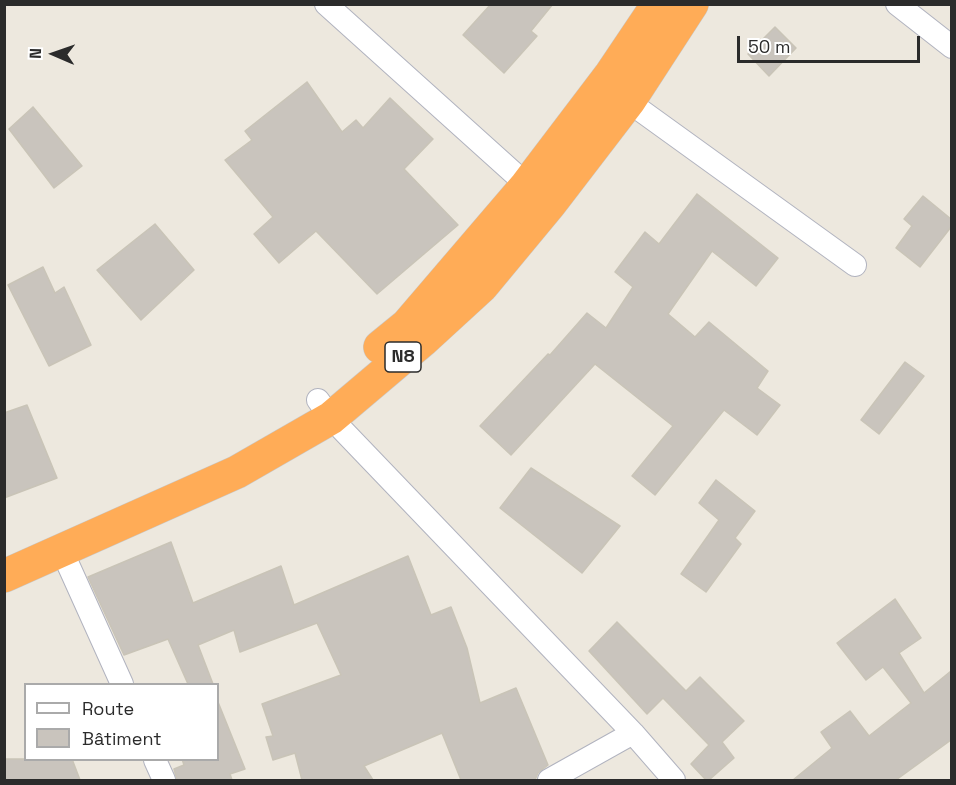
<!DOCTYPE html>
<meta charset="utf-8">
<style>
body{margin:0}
#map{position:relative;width:956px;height:785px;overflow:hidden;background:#ede8de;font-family:"Space Grotesk",sans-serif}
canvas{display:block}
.frame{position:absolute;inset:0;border:6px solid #2b2b2b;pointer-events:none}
.legend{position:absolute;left:24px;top:683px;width:195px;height:78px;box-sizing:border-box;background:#fff;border:2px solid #aaa;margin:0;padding:8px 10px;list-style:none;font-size:18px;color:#2b2b2b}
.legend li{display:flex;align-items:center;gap:12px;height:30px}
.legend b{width:30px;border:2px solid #aaa}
.north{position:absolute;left:24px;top:24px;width:60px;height:60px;-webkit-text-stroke:4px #fff;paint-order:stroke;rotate:272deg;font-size:16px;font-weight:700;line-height:24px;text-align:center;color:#2b2b2b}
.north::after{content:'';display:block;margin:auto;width:21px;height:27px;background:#2b2b2b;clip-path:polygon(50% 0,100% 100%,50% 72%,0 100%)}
.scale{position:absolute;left:737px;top:36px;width:183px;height:27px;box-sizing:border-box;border:3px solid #2b2b2b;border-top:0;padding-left:8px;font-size:18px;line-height:21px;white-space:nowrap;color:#2b2b2b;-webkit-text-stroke:4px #fff;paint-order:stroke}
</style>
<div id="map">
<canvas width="956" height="785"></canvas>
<div class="frame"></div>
<ul class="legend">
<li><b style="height:8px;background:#fff"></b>Route</li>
<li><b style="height:16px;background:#c9c4bd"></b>Bâtiment</li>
</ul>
<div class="north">N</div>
<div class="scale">50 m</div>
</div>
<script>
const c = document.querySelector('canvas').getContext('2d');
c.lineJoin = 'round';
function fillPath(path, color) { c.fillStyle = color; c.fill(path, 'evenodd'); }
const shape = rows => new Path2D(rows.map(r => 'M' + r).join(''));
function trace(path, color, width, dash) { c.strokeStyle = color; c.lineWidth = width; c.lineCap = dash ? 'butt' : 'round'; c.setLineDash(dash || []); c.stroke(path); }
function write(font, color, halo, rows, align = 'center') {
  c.font = font + ' "Space Grotesk",sans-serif'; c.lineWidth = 6; c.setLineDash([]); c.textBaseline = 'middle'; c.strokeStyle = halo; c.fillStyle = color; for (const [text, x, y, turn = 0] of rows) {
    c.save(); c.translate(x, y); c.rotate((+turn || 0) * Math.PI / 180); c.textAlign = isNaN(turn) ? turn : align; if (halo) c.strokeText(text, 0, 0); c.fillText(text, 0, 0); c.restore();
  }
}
const building = shape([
 [491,4,553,4,531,31,537,36,504,73,463,35,491,4],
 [775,27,796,48,769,76,748,54,775,27],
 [307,82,342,132,356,120,363,128,390,98,433,139,404,169,458,225,377,294,316,231,279,263,254,234,273,217,225,160,252,140,245,131,307,82],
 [33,107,82,166,54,188,9,129,33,107],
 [697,194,778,258,756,286,712,251,668,314,695,337,709,322,768,371,757,388,780,405,757,435,724,410,655,495,632,476,673,426,595,364,511,455,480,426,548,354,550,355,587,313,606,328,633,287,615,272,645,232,659,244,697,194],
 [923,196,951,219,951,227,920,267,896,248,912,226,904,219,923,196],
 [155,224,194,270,141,320,97,270,155,224],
 [43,267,55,293,64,287,91,345,49,366,8,285,43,267],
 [905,362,924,376,879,434,861,420,905,362],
 [27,405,57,478,4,498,4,413,27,405],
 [531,468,620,526,582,573,500,508,531,468],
 [716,480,755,511,735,538,741,544,706,592,681,574,719,520,699,503,716,480],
 [171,542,193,603,281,566,294,605,408,556,431,615,451,607,467,648,480,703,516,688,548,765,538,773,535,780,461,780,442,733,364,766,373,780,302,780,295,753,273,760,266,737,273,736,262,704,341,675,317,623,240,652,234,630,198,645,213,684,188,684,168,639,124,655,88,577,171,542],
 [895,599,921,638,899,653,924,693,951,671,951,740,896,780,793,780,832,748,821,732,850,711,869,736,911,703,883,667,866,680,837,643,895,599],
 [617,622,686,691,700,677,744,721,722,742,734,758,709,780,706,780,691,764,709,745,663,698,647,714,589,651,617,622],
 [218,702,245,769,230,774,232,780,177,780,174,769,184,765,182,759,218,759,218,702],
 [4,759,72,759,80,780,4,780,4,759]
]);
fillPath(building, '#c9c4bd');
trace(building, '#c9c4b7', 1.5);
const street = shape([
 [326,4,537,194],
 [897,4,952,47],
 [618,94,855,265],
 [318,400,331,418,633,733,674,780],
 [62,551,122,684],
 [155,760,164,780],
 [549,780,633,733]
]);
const highway = shape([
 [380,347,407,325,526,186,611,74,658,4],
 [4,576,237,472,331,418,422,341,482,286,550,204,629,101,692,4]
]);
trace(street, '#b1b3bf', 24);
trace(highway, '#c8c8c8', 34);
trace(street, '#fff', 22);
trace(highway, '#ffac57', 33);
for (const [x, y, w] of [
 [403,357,36]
]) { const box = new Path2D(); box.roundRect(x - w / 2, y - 15, w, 30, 4.5); c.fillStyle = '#fff'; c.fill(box); trace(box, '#2b2b2b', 1.5); }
write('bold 18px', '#2b2b2b', null, [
 ["N8",403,357]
]);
</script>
